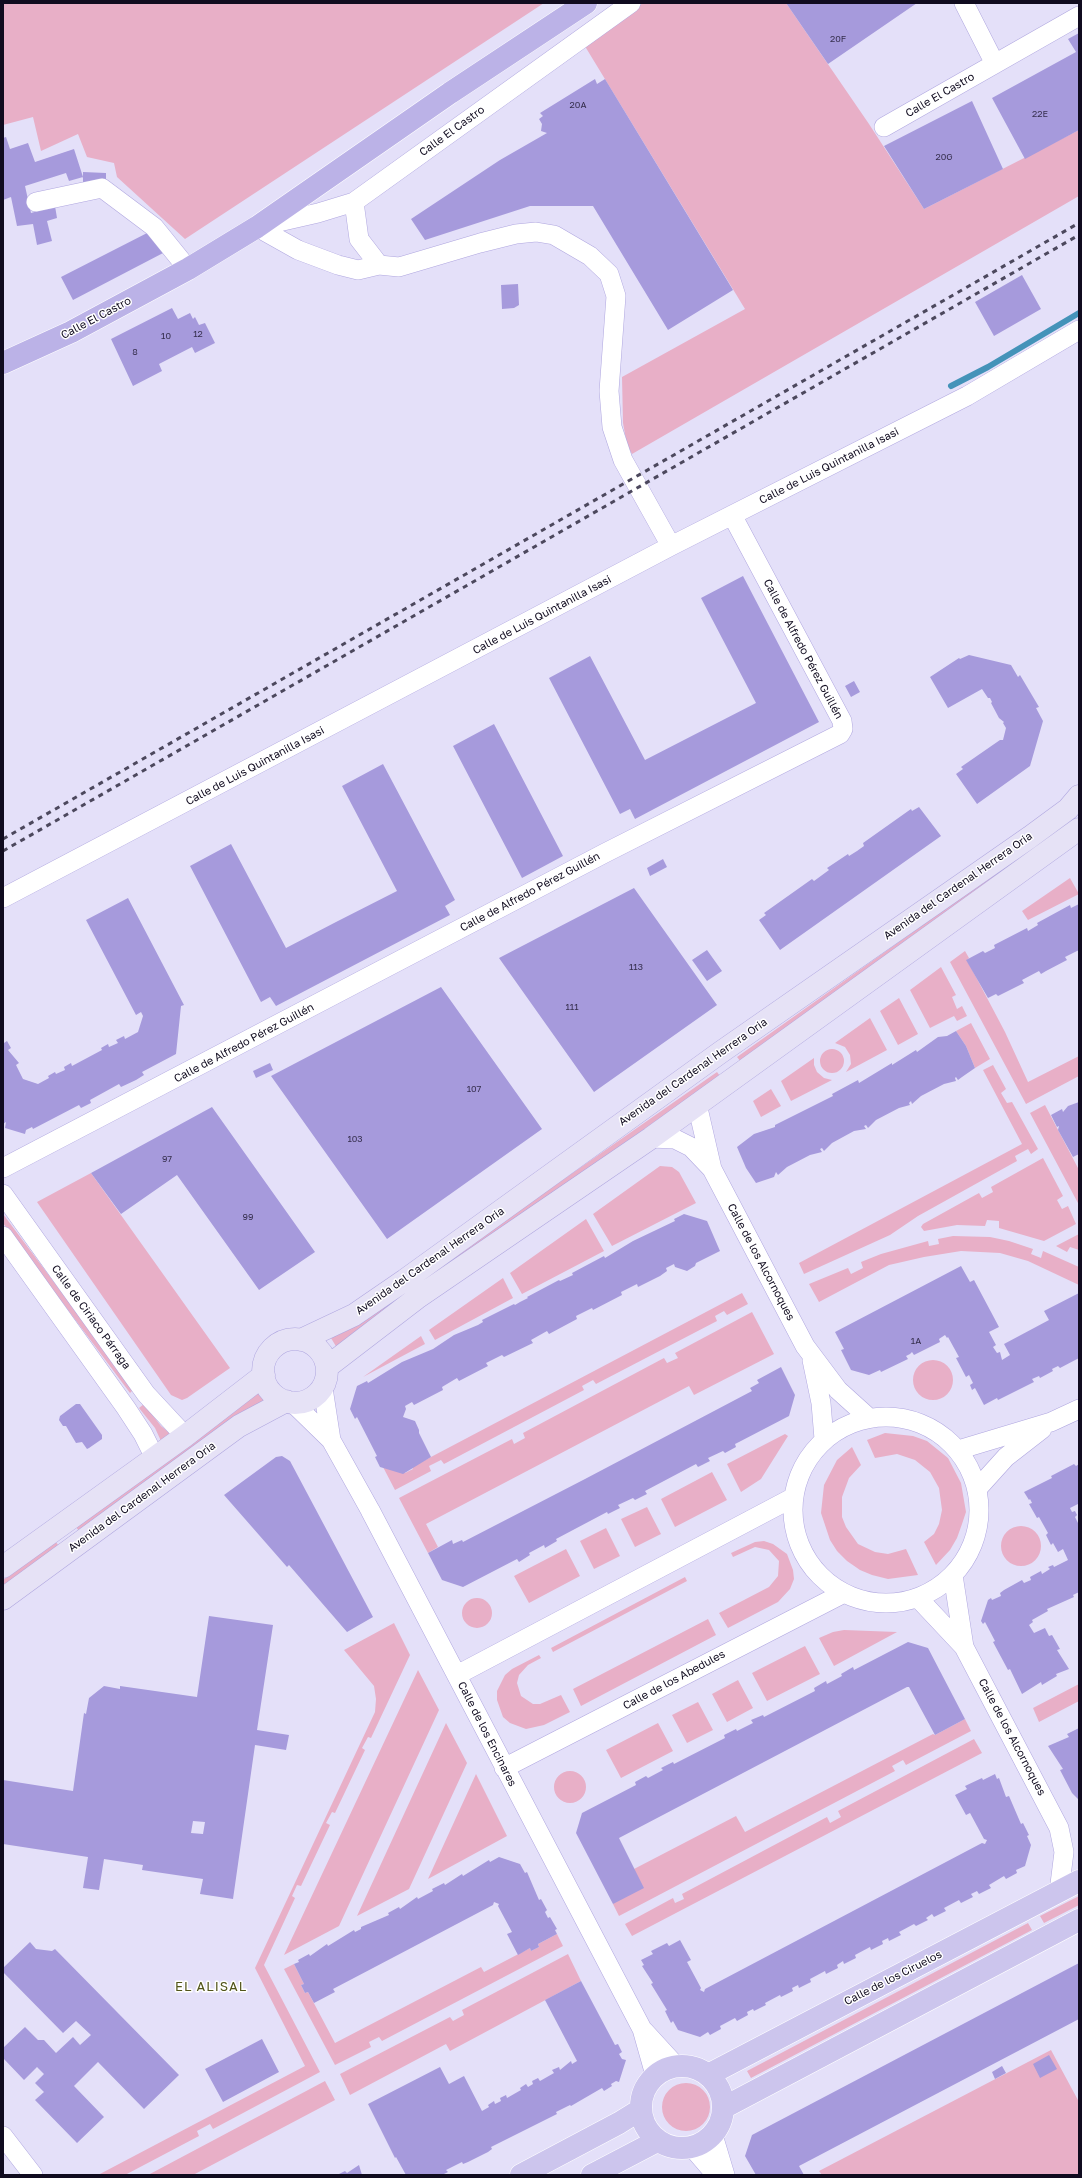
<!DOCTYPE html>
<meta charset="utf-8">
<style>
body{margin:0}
#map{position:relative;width:1082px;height:2178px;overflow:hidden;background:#e4e0f9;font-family:"Golos Text",sans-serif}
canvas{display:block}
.frame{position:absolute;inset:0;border:4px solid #100b1f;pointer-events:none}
</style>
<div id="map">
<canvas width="1082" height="2178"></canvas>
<div class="frame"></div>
</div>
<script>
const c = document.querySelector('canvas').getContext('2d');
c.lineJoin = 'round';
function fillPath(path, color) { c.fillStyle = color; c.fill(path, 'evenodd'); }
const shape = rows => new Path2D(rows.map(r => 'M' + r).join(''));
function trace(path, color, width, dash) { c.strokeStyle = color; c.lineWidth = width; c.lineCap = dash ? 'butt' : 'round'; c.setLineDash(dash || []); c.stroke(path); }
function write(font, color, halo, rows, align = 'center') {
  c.font = font + ' "Golos Text",sans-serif'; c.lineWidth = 3; c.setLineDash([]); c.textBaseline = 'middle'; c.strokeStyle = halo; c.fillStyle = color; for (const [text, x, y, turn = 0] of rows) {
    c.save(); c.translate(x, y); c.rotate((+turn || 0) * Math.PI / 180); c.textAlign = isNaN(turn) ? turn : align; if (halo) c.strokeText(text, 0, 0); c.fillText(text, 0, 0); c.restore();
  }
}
fillPath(shape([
 [3,3,544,3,185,239,117,177,114,163,87,157,78,134,41,151,33,117,3,125],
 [643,3,786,3,869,124,924,209,1079,130,1079,196,632,454,627,445,623,423,622,377,745,309,583,43],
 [1027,851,1031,856,741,1062,737,1057],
 [1070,878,1079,894,1028,920,1022,911],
 [965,951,969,958,967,960,1005,1032,1028,1082,1079,1056,1079,1076,1026,1104,950,962],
 [941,967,956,995,952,997,957,1009,962,1006,967,1016,957,1021,954,1016,930,1028,910,990],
 [899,998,918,1034,898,1045,880,1011],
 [870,1018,887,1050,846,1072,851,1064,850,1055,845,1047,835,1043],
 [971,1023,990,1059,975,1068,966,1046,956,1031],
 '820 1061a12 12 0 1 1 24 0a12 12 0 1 1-24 0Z',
 [814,1058,814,1065,817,1072,824,1078,832,1080,791,1101,781,1081],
 [993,1065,1006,1089,1001,1093,1007,1103,1012,1102,1038,1149,1031,1154,1028,1149,1015,1156,1017,1161,918,1216,890,1235,804,1274,799,1263,1022,1144,983,1070],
 [717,1072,720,1076,425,1283,421,1279],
 [771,1089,781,1106,761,1117,753,1101],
 [1045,1105,1079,1170,1079,1205,1030,1113],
 [1043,1158,1063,1196,1057,1200,1062,1209,1068,1206,1076,1224,1044,1241,999,1228,999,1221,987,1220,985,1226,957,1225,924,1231,921,1227,923,1224,979,1193,982,1198,993,1192,991,1187],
 [660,1166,672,1167,679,1172,696,1203,612,1246,593,1214],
 [91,1173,230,1368,187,1398,182,1400,171,1395,37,1202],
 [3,1214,134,1389,130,1393,3,1223],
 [586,1219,604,1251,522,1294,510,1273],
 [1079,1234,1079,1250,1070,1247,1067,1252,1056,1246],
 [953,1236,990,1237,1009,1241,1033,1249,1031,1254,1041,1258,1043,1251,1079,1267,1079,1285,1028,1261,1000,1253,961,1251,924,1257,889,1265,819,1302,809,1284,848,1268,851,1274,863,1268,861,1262,881,1254,928,1241,929,1246,939,1244,938,1239],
 [503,1278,513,1298,435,1340,429,1330],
 [401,1293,405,1298,337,1348,331,1338,352,1328],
 [742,1293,748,1304,727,1315,724,1311,715,1316,717,1321,596,1384,593,1380,582,1386,584,1390,444,1464,441,1460,429,1466,431,1471,395,1490,383,1467,405,1473,413,1469,412,1467],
 [752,1312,774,1354,694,1395,689,1386,426,1524,438,1547,428,1553,399,1498,512,1439,514,1444,525,1438,523,1433,664,1358,667,1363,678,1358,675,1353],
 [421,1336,425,1344,363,1377],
 '913 1380a20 20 0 1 1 40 0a20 20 0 1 1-40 0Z',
 [257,1389,266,1401,80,1532,75,1526],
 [144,1404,161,1426,171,1434,161,1441,155,1428,139,1408],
 [885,1433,913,1436,927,1441,948,1458,961,1483,966,1512,962,1524,957,1538,950,1550,936,1565,924,1542,934,1534,939,1524,942,1510,939,1488,930,1472,915,1460,897,1454,875,1458,867,1440],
 [785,1434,788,1436,761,1479,741,1492,727,1464],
 [852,1447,861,1465,849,1478,842,1497,842,1517,846,1527,858,1544,875,1552,888,1554,906,1549,918,1575,888,1579,872,1575,860,1570,847,1561,837,1551,830,1540,821,1513,824,1485,837,1460],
 [712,1472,727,1500,675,1527,661,1499],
 [647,1507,661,1534,635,1547,621,1519],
 '1001 1546a20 20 0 1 1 40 0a20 20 0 1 1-40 0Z',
 [606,1528,620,1556,594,1569,580,1541],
 [55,1541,59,1546,3,1588,3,1580],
 [764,1541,773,1544,787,1554,793,1570,794,1579,790,1589,778,1602,728,1628,719,1613,769,1587,778,1576,779,1561,769,1550,755,1547,733,1557,731,1553,755,1542],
 [566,1549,580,1576,529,1603,514,1576],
 [685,1577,687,1581,553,1652,551,1648],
 '462 1613a15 15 0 1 1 30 0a15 15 0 1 1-30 0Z',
 [708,1619,716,1635,581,1706,573,1689],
 [394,1623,410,1655,371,1738,368,1737,362,1748,365,1750,335,1813,332,1812,326,1823,330,1825,301,1886,297,1885,292,1896,295,1898,264,1965,320,2072,213,2129,210,2124,197,2131,199,2136,125,2175,98,2175,305,2066,255,1968,375,1712,376,1699,374,1686,344,1650],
 [844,1630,897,1632,834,1666,819,1638,833,1632],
 [805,1646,820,1674,767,1701,752,1673],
 [539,1655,541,1658,528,1665,519,1675,517,1683,521,1696,533,1704,540,1704,561,1695,570,1712,544,1725,526,1729,510,1723,503,1717,497,1700,497,1691,505,1675,512,1669],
 [418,1670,439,1710,339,1926,284,1955],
 [738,1680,753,1708,727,1722,712,1694],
 [1079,1684,1079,1701,1039,1722,1033,1708],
 [698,1702,713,1730,687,1743,672,1715],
 [965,1719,971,1731,906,1765,903,1760,892,1766,895,1771,619,1916,613,1904,634,1869,736,1816,745,1832,933,1734,935,1735],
 [446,1723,467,1763,409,1889,357,1916],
 [658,1723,673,1751,621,1778,606,1750],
 [974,1739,982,1753,632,1936,625,1924,673,1898,675,1903,684,1899,682,1894,827,1817,830,1823,841,1817,838,1811],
 '554 1787a16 16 0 1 1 32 0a16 16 0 1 1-32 0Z',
 [476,1774,507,1836,428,1879],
 [1079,1896,1079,1905,1044,1923,1040,1916],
 [1028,1923,1032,1930,751,2078,747,2071],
 [557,1934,563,1946,382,2041,379,2037,369,2042,371,2047,335,2065,284,1969,294,1964,304,1984,301,1985,305,1993,308,1992,335,2043,481,1967,484,1972,530,1948,531,1951,539,1947,538,1944],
 [568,1954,581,1981,450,2051,446,2044,350,2095,340,2074,450,2017,453,2021,464,2015,462,2010],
 [1051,2050,1079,2102,1079,2175,822,2175,819,2171],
 [325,2081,335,2100,193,2175,148,2175],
 '662 2107a24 24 0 1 1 48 0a24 24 0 1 1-48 0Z'
]), '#e8afc7');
trace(shape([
 [951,386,988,367,1079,313]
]), '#4493b9', 6);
fillPath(shape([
 [786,3,917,3,828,64],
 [1079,33,1079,130,1025,159,992,98,1076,52,1068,39],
 [595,79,597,84,605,79,733,290,668,330,593,206,530,206,425,240,411,219,500,160,547,133,541,131,542,124,539,119,543,116,540,113],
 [972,101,1003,169,924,209,884,146],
 [6,137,10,149,28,143,35,162,74,149,83,177,69,181,66,173,25,186,31,213,55,206,57,218,47,221,52,241,37,245,33,224,17,226,11,197,3,200,3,138],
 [83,172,106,173,106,181,83,183],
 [153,230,165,252,73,300,61,277],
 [1022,275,1041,309,994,336,975,302],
 [518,284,519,305,514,308,502,309,501,285],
 [172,308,178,319,190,313,193,319,195,317,199,325,205,323,215,343,195,353,192,347,159,364,162,371,133,386,111,339],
 [743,576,819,722,635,819,630,809,620,814,549,678,590,656,645,760,756,703,701,598],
 [969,655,1011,665,1018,677,1020,675,1039,707,1036,708,1043,721,1030,766,977,804,956,774,963,769,961,767,1000,740,1003,740,1006,728,1003,723,1004,722,999,718,991,703,992,702,990,698,988,698,982,689,948,708,930,677,959,658,960,659],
 [854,681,860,692,851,697,845,686],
 [494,724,563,856,522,878,453,746],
 [383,764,455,900,445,906,450,915,276,1006,270,997,261,1002,190,866,231,844,286,948,336,922,397,891,342,786],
 [919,807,941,836,780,950,759,920,766,915,764,913,812,879,814,881,829,870,827,868,848,854,849,856,857,851,864,846,863,843,911,809,912,811],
 [663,859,667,867,650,876,647,868],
 [634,888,717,1005,594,1092,499,958],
 [128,898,184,1005,181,1006,176,1054,142,1072,144,1075,136,1080,121,1087,119,1084,90,1100,91,1103,81,1108,79,1105,33,1129,32,1127,26,1130,25,1134,5,1128,6,1122,3,1124,3,1040,4,1043,7,1041,11,1048,8,1050,19,1063,16,1065,23,1079,38,1084,49,1078,48,1076,55,1072,56,1074,65,1070,64,1067,71,1063,72,1066,102,1050,101,1048,108,1044,109,1047,118,1043,116,1040,124,1036,125,1039,138,1032,143,1016,141,1012,136,1015,86,920],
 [1079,904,1079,950,1065,957,1067,960,1046,971,1041,974,1039,971,1022,980,1024,983,998,996,996,994,988,998,966,960,983,951,985,953,995,948,994,945,1027,928,1028,931,1038,925,1037,923,1070,905,1071,908],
 [707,950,722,971,707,981,692,960],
 [441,987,542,1129,387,1239,271,1076],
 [956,1031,966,1046,975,1068,962,1077,958,1080,956,1077,955,1078,956,1081,944,1084,921,1096,912,1104,911,1101,909,1103,910,1105,899,1108,876,1120,868,1128,866,1125,864,1126,866,1129,854,1131,832,1143,824,1151,822,1148,820,1149,822,1152,810,1155,787,1167,778,1175,776,1172,774,1177,756,1183,746,1168,737,1147,754,1134,775,1127,775,1125,833,1096,832,1094,858,1080,859,1083,892,1063,892,1065,916,1050,917,1052,938,1037,947,1036],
 [270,1063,273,1070,256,1078,253,1071],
 [1079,1102,1079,1154,1073,1157,1058,1130,1059,1126,1057,1127,1051,1115,1062,1109,1063,1112,1068,1106],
 [212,1107,315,1252,259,1290,177,1175,121,1214,91,1173],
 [684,1214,707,1221,720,1251,696,1263,695,1266,687,1271,675,1267,674,1264,666,1268,667,1271,660,1276,638,1287,637,1284,621,1292,622,1295,593,1310,592,1308,576,1316,577,1319,549,1334,547,1331,531,1340,533,1343,504,1357,502,1355,486,1363,488,1366,459,1381,457,1378,442,1387,443,1390,414,1405,412,1402,405,1406,406,1409,403,1417,415,1421,419,1430,419,1433,431,1457,403,1474,380,1467,375,1457,377,1456,357,1417,355,1419,350,1409,357,1386,367,1381,368,1383,402,1362,433,1349,454,1335,478,1325,483,1322,482,1320,514,1304,515,1305,520,1302,528,1298,527,1297,559,1280,560,1281,573,1275,572,1273,604,1256,605,1258,633,1241,675,1221,674,1219],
 [961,1266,970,1282,974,1280,999,1327,989,1332,996,1345,993,1347,997,1353,1000,1352,1002,1360,1010,1355,1004,1344,1049,1320,1044,1311,1079,1293,1079,1358,1060,1368,1058,1366,1052,1369,1053,1371,1040,1378,1039,1376,1032,1379,1034,1382,998,1400,997,1398,984,1405,975,1388,972,1390,970,1385,973,1383,969,1375,966,1377,956,1358,959,1357,948,1337,947,1338,945,1335,939,1339,940,1342,914,1355,912,1352,910,1354,906,1356,908,1359,881,1372,880,1370,869,1375,851,1370,841,1350,844,1349,835,1332],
 [781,1367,795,1395,789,1416,739,1442,735,1444,736,1447,725,1453,723,1451,708,1458,710,1461,698,1467,696,1464,645,1491,647,1494,635,1500,633,1498,618,1505,620,1508,608,1514,607,1512,556,1539,557,1541,545,1548,544,1545,529,1553,530,1555,519,1562,517,1559,463,1587,442,1580,428,1553,452,1540,453,1544,462,1540,463,1542,585,1479,752,1391,750,1388,759,1383,757,1380],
 [76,1404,80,1404,102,1435,102,1439,89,1448,87,1449,82,1442,76,1443,66,1426,63,1426,59,1420,60,1416],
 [282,1456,290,1461,373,1617,347,1632,289,1565,287,1567,224,1495,276,1457],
 [1074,1464,1076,1466,1079,1464,1079,1507,1078,1504,1070,1508,1072,1512,1075,1511,1077,1515,1075,1517,1079,1525,1079,1592,1073,1595,1074,1597,1047,1609,1048,1611,1032,1620,1033,1622,1029,1625,1034,1633,1045,1628,1049,1636,1052,1635,1060,1649,1057,1650,1069,1669,1056,1674,1057,1676,1042,1685,1041,1682,1022,1694,1010,1669,1008,1670,993,1642,995,1641,985,1622,983,1624,981,1621,988,1600,991,1598,992,1600,1001,1596,1000,1593,1004,1590,1022,1580,1024,1583,1031,1580,1030,1577,1041,1571,1042,1574,1050,1569,1048,1567,1053,1565,1054,1567,1068,1560,1063,1549,1058,1552,1053,1543,1051,1545,1046,1535,1048,1533,1039,1517,1037,1518,1029,1504,1032,1503,1030,1499,1029,1500,1024,1492,1052,1478,1051,1476],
 [209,1616,273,1625,257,1730,289,1735,286,1750,255,1745,233,1899,200,1894,203,1879,142,1870,143,1865,104,1859,99,1890,83,1888,88,1857,3,1844,3,1780,73,1791,84,1713,86,1714,89,1698,104,1686,120,1689,120,1686,197,1697],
 [193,1821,205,1822,203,1834,191,1833],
 [908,1642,928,1648,965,1719,935,1735,909,1687,907,1687,619,1838,644,1888,613,1904,576,1833,582,1813,636,1785,635,1782,646,1776,648,1778,663,1770,661,1768,673,1762,674,1764,725,1738,724,1735,736,1729,737,1731,753,1723,751,1720,763,1715,764,1717,815,1691,814,1688,826,1681,827,1684,842,1676,841,1674,853,1667,854,1670],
 [1079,1728,1079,1800,1072,1793,1060,1770,1063,1769,1048,1746,1069,1737,1067,1734],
 [995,1774,997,1779,999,1778,1006,1797,1009,1796,1021,1824,1023,1823,1029,1835,1027,1836,1031,1845,1025,1866,1016,1870,1017,1873,1006,1879,1004,1876,989,1885,991,1888,979,1894,977,1891,971,1894,973,1897,961,1903,959,1900,944,1908,946,1911,934,1917,932,1914,926,1918,928,1920,916,1926,914,1924,899,1932,901,1935,889,1941,888,1938,882,1941,883,1944,871,1950,870,1947,855,1955,856,1958,844,1964,843,1961,837,1965,838,1968,826,1974,825,1971,810,1979,811,1982,799,1988,798,1985,792,1988,793,1991,781,1997,780,1995,765,2003,766,2005,754,2011,753,2009,747,2012,748,2015,737,2021,735,2018,720,2026,721,2029,710,2035,708,2032,700,2037,678,2030,673,2021,671,2023,665,2011,667,2010,651,1984,653,1983,642,1966,644,1965,641,1960,653,1954,651,1951,667,1943,669,1946,680,1940,691,1960,687,1962,701,1988,700,1990,704,1992,705,1989,982,1843,985,1844,987,1840,984,1839,970,1813,966,1815,955,1795,967,1789,965,1786,982,1778,983,1780],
 [499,1857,520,1864,525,1873,527,1872,539,1900,541,1899,547,1910,545,1912,548,1918,550,1917,557,1929,555,1930,557,1934,538,1944,539,1947,531,1951,530,1948,518,1955,507,1934,512,1932,498,1906,499,1904,494,1902,493,1905,333,1989,335,1992,314,2003,308,1992,305,1993,301,1985,304,1984,294,1964,299,1962,298,1960,309,1954,310,1956,327,1944,328,1946,354,1930,355,1932,361,1929,361,1927,389,1915,388,1913,399,1907,400,1909,417,1897,418,1899,433,1891,432,1889,444,1883,445,1885,462,1874,463,1876,489,1860,490,1862],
 [30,1942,36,1949,52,1951,55,1949,179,2075,144,2109,98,2062,74,2086,104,2117,77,2143,35,2100,44,2092,35,2083,44,2074,37,2067,24,2080,3,2058,3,2048,25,2027,38,2040,44,2040,56,2053,73,2037,80,2045,91,2035,76,2021,63,2033,3,1972,3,1968],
 [1079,1963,1079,2019,799,2166,804,2175,756,2175,745,2156,752,2135],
 [581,1981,615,2045,618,2044,622,2052,619,2054,622,2059,626,2060,619,2082,616,2081,611,2084,612,2086,604,2091,602,2088,571,2106,570,2105,556,2112,557,2114,491,2147,492,2149,488,2152,468,2162,463,2164,462,2162,446,2170,448,2172,442,2175,406,2175,396,2157,395,2158,368,2104,440,2067,449,2084,464,2076,482,2111,489,2107,488,2105,494,2101,495,2104,501,2101,500,2098,506,2095,507,2098,521,2090,520,2088,526,2084,528,2087,533,2084,532,2081,538,2078,540,2081,554,2073,552,2070,559,2067,560,2070,571,2061,572,2064,577,2061,545,2000],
 [262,2039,279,2072,223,2102,205,2069],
 [1049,2055,1057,2069,1040,2078,1033,2064],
 [1002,2066,1006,2073,995,2079,992,2072],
 [359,2165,362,2175,337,2175,345,2171,347,2173]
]), '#a69adc');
const minor = shape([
 [964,3,995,64],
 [884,127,1079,16],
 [36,202,102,188,154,227,188,269],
 [354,202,359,239,379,265,399,267,480,243,516,234,536,232,554,235,590,256,609,274,616,296,609,391,612,427,623,460,671,546],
 [261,226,318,213,354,202,631,3],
 [257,227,298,250,338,265,358,270,379,265],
 [3,898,671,546,967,396,1079,330],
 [697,1104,712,1169,805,1346,838,1390,869,1418],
 [651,1138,675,1139,691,1147,712,1169],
 [3,1168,605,853,840,734,843,729,842,721,732,515],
 [3,1194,146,1394,185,1436],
 [3,1236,126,1408,143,1434,155,1458],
 [812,1360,821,1403,824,1439],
 [323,1388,331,1440],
 [293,1403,331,1440,370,1510,642,2029,655,2075],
 '793 1510a93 93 0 1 1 186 0a93 93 0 1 1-186 0Z',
 [958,1450,1051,1422,1079,1409],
 [978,1488,1006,1457,1042,1429],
 [953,1575,964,1647],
 [918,1598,964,1647,1059,1828,1064,1852,1059,1892],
 [457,1675,794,1497],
 [504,1768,844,1593],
 [644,2031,676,2066],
 [713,2135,725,2175],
 [3,2136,33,2175],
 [692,2147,716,2175]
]);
const secondary = shape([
 '263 1371a32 32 0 1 1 64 0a32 32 0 1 1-64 0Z',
 [301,1340,354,1315,405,1280,721,1052,1030,837,1068,809,1079,796],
 [327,1367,417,1298,651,1138,1079,829],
 [3,1567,185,1436,264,1375],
 [3,1599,239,1426,286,1401]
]);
const primary = shape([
 '641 2107a41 41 0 1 1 82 0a41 41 0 1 1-82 0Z',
 [708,2075,1079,1881],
 [723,2108,1079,1920],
 [521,2175,619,2123,640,2110],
 [592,2175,657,2141]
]);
const trunk = shape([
 [3,363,71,332,188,269,257,227,450,93,586,3]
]);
trace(minor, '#afa6df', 20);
trace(secondary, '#afa6df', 23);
trace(primary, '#fff', 23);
trace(trunk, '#fff', 23);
trace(minor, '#fff', 19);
trace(secondary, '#e6e2f6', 22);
trace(primary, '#ccc5ed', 22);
trace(trunk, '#bbb2e7', 22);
trace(shape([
 [3,839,1079,223],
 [3,851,1079,235]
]), '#4c485d', 3, [5, 5]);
write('9px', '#362f4e', null, [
 ["20F",838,39],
 ["20A",578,105],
 ["22E",1040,114],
 ["20G",944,157],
 ["12",198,334],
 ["10",166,336],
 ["8",135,352],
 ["113",636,967],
 ["111",572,1007],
 ["107",474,1089],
 ["103",355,1139],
 ["97",167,1159],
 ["99",248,1217],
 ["1A",916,1341]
]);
write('11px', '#100b1f', '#fff', [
 ["Calle El Castro",940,95,-30],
 ["Calle El Castro",452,131,-36],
 ["Calle El Castro",96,318,-28],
 ["Calle de Luis Quintanilla Isasi",829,466,-27],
 ["Calle de Luis Quintanilla Isasi",542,615,-28],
 ["Calle de Alfredo Pérez Guillén",803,649,62],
 ["Calle de Luis Quintanilla Isasi",255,766,-28],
 ["Avenida del Cardenal Herrera Oria",958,886,-35],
 ["Calle de Alfredo Pérez Guillén",530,892,-28],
 ["Calle de Alfredo Pérez Guillén",244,1043,-28],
 ["Avenida del Cardenal Herrera Oria",693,1072,-35],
 ["Avenida del Cardenal Herrera Oria",430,1261,-35],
 ["Calle de los Alcornoques",761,1262,62],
 ["Calle de Ciriaco Párraga",91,1317,54],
 ["Avenida del Cardenal Herrera Oria",142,1497,-36],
 ["Calle de los Abedules",674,1680,-28],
 ["Calle de los Encinares",487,1734,63],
 ["Calle de los Alcornoques",1012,1737,62],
 ["Calle de los Ciruelos",893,1978,-27]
]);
c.letterSpacing = '1px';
write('13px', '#52551a', '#fff', [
 ["EL ALISAL",211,1987]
]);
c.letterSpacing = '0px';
</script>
